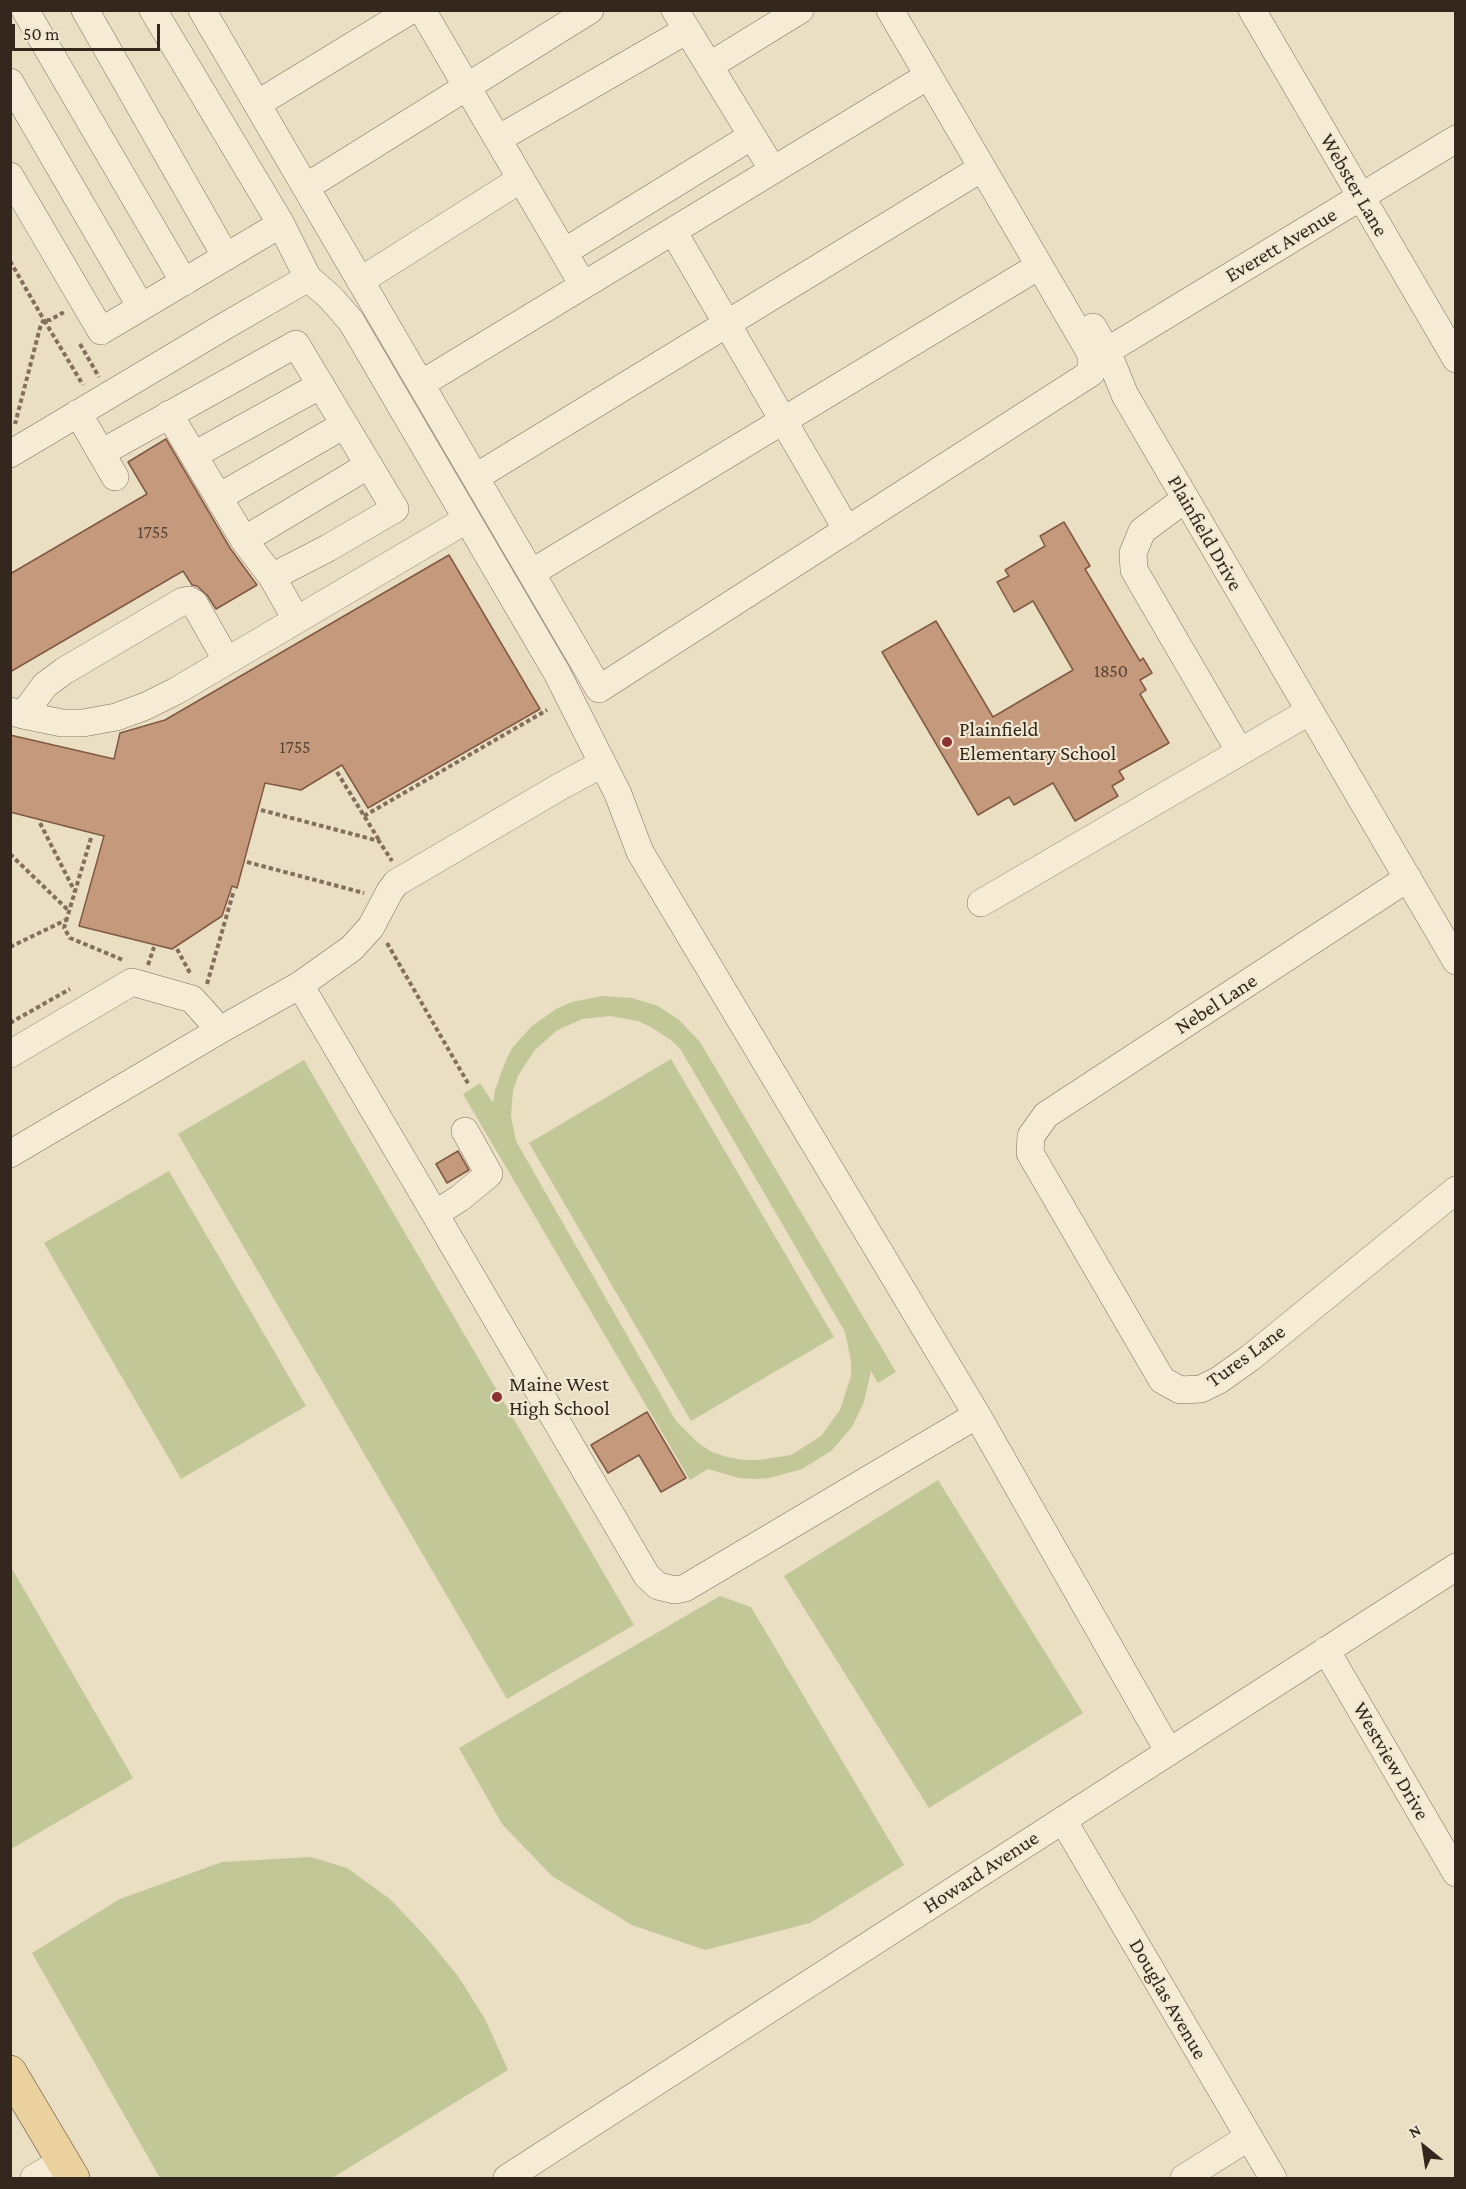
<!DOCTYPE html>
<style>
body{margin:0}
#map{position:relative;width:1466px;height:2189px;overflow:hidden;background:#eadec3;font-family:"Crimson Pro",serif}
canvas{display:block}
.frame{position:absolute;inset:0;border:12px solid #34281e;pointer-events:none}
.north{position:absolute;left:1394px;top:2117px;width:60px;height:60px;-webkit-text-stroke:4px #f2e8d2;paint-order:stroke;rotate:330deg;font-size:16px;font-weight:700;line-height:24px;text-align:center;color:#34281e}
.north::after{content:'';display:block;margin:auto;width:21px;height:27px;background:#34281e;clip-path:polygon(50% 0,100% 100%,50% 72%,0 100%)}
.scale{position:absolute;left:12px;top:24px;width:148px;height:27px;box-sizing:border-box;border:3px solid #34281e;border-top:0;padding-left:8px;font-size:18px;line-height:21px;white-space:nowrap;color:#34281e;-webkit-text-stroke:4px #f2e8d2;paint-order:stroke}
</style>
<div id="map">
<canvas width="1466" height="2189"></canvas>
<div class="frame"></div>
<div class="north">N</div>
<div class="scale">50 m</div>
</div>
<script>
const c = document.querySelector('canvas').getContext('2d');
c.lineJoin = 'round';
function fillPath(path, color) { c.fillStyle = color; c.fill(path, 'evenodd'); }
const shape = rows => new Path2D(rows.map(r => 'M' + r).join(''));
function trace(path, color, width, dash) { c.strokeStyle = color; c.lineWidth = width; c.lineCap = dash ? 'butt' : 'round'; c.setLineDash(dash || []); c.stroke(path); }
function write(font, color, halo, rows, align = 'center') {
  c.font = font + ' "Crimson Pro",serif'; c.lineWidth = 4.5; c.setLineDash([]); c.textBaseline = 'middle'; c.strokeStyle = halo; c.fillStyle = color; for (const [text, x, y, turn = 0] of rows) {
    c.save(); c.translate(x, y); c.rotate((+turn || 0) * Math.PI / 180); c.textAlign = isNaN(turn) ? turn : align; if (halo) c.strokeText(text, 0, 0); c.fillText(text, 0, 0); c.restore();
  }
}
fillPath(shape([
 [602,996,632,998,658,1006,679,1020,700,1042,896,1372,878,1383,871,1371,864,1402,852,1427,831,1451,802,1469,770,1478,753,1479,739,1478,708,1469,690,1480,463,1094,480,1083,493,1103,495,1090,506,1060,512,1048,532,1026,556,1009,572,1002],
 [610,1016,638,1021,651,1027,672,1041,681,1050,845,1332,851,1361,851,1376,840,1410,821,1436,791,1455,759,1460,743,1460,727,1457,712,1452,698,1443,676,1421,516,1141,511,1116,513,1091,518,1076,534,1051,556,1031,571,1024,583,1019],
 [671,1059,834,1337,691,1421,529,1143],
 [304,1060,634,1625,507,1699,178,1134],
 [169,1171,306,1406,181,1479,44,1243],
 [938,1480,1083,1713,929,1808,784,1576],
 [11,1567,133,1778,11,1849,10,1849],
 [720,1596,751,1607,904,1865,810,1923,705,1950,632,1925,552,1876,502,1824,459,1748],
 [311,1857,347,1868,390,1899,426,1937,458,1976,485,2019,508,2070,332,2178,160,2178,32,1953,120,1899,222,1862]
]), '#c2c798');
const building = shape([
 [166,439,230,548,257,585,216,609,207,595,197,586,192,585,183,571,10,672,10,574,147,494,128,462,166,439],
 [1064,522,1090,566,1085,569,1140,661,1143,658,1152,673,1140,680,1146,690,1140,694,1169,743,1119,771,1124,779,1112,786,1118,796,1075,821,1053,783,1014,805,1009,797,978,815,882,652,936,621,993,717,1073,670,1033,601,1014,612,997,582,1009,576,1005,570,1045,546,1040,536,1064,522],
 [449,555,540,709,368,808,342,765,301,790,265,783,237,888,232,886,222,916,172,949,79,926,104,836,10,812,10,735,114,759,120,733,165,720,449,555],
 [458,1151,469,1170,447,1183,436,1164,458,1151],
 [647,1412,686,1478,661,1492,639,1455,608,1473,591,1445,647,1412]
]);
fillPath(building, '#c5997c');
trace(building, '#805a43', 1.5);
const minor = shape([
 [25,10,184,282],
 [85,10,226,257],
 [153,10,281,224,308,278,330,297,351,321,557,673,618,794,640,852,977,1415,1169,1752],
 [202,10,599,689,1091,373,1091,354,890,10],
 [422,10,583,285],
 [675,10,773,170],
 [1252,10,1456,359],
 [709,66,800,10],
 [10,82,141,307],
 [257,104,411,10],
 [498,139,687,30],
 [10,176,101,331,281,224],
 [306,187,590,10],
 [673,231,847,530],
 [564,252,752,136],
 [360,281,521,179],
 [1093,327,1107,351,1125,395,1456,961],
 [1107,351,1456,139],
 [421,384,928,76],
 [78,413,115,477],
 [169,414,244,540,272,577,296,619],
 [101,453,296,344,395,509,328,548,272,577],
 [10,454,225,326,308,278],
 [194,455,321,385],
 [476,477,982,168],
 [219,497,344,425],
 [1185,499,1142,531,1133,553,1134,570,1240,752,1310,711],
 [244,540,369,465],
 [531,573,1039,266],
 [10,711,23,715,62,723,83,723,116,717,146,706,176,691,466,520],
 [23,715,45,685,64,671,183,601,189,600,194,603,227,661],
 [1408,878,1046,1115,1031,1136,1030,1153,1162,1380,1180,1390,1201,1389,1219,1380,1250,1358,1456,1190],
 [981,903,1240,752],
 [300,985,435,1214],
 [10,1054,132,982,192,999,220,1030],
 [465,1131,489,1174,460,1198,435,1214,647,1576,658,1586,675,1590,685,1588,977,1415],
 [10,1154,220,1030,300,985,352,948,371,927,390,891,396,883,561,786,602,764],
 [1326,1650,1456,1873],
 [1063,1820,1273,2178],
 [34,2178,63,2161],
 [507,2178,1456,1567],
 [1184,2178,1249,2137]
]);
const major = shape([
 [10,2072,73,2178]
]);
trace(minor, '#836f5b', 28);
trace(major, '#513e2f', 34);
trace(shape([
 [10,261,44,320,41,324,15,424],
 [63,315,62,313,50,320,44,320,83,385],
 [80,344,99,377],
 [337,772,379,840],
 [261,810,379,841,392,861],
 [364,816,547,710],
 [40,823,75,892],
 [91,838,64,928,70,938,123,960],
 [10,854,70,912],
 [247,862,364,893],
 [387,943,469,1085],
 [10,947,68,919],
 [177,949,191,975],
 [148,965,154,947],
 [207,984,234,890],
 [10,1023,70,989]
]), '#836f5b', 4, [4.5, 3]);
trace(minor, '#f6ebd5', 27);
trace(major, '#ebd19d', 33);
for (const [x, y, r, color] of [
 [947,742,6,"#8d3032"],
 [497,1397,6,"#8d3032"]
]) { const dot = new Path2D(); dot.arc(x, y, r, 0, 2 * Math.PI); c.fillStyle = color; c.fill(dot); trace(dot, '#f2e8d2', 2); }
write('18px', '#584436', null, [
 ["1755",153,532],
 ["1850",1111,671],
 ["1755",295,747]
]);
write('21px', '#34281e', '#f2e8d2', [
 ["Webster Lane",1354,185,60],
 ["Everett Avenue",1281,245,-31],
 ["Plainfield Drive",1205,533,60],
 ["Nebel Lane",1216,1004,-33],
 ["Tures Lane",1246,1356,-36],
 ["Westview Drive",1391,1761,60],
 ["Howard Avenue",981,1872,-33],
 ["Douglas Avenue",1168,1999,60]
]);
write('21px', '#34281e', '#f2e8d2', [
 ["Plainfield",959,730],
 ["Elementary School",959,754],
 ["Maine West",509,1385],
 ["High School",509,1409]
], 'left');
</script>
